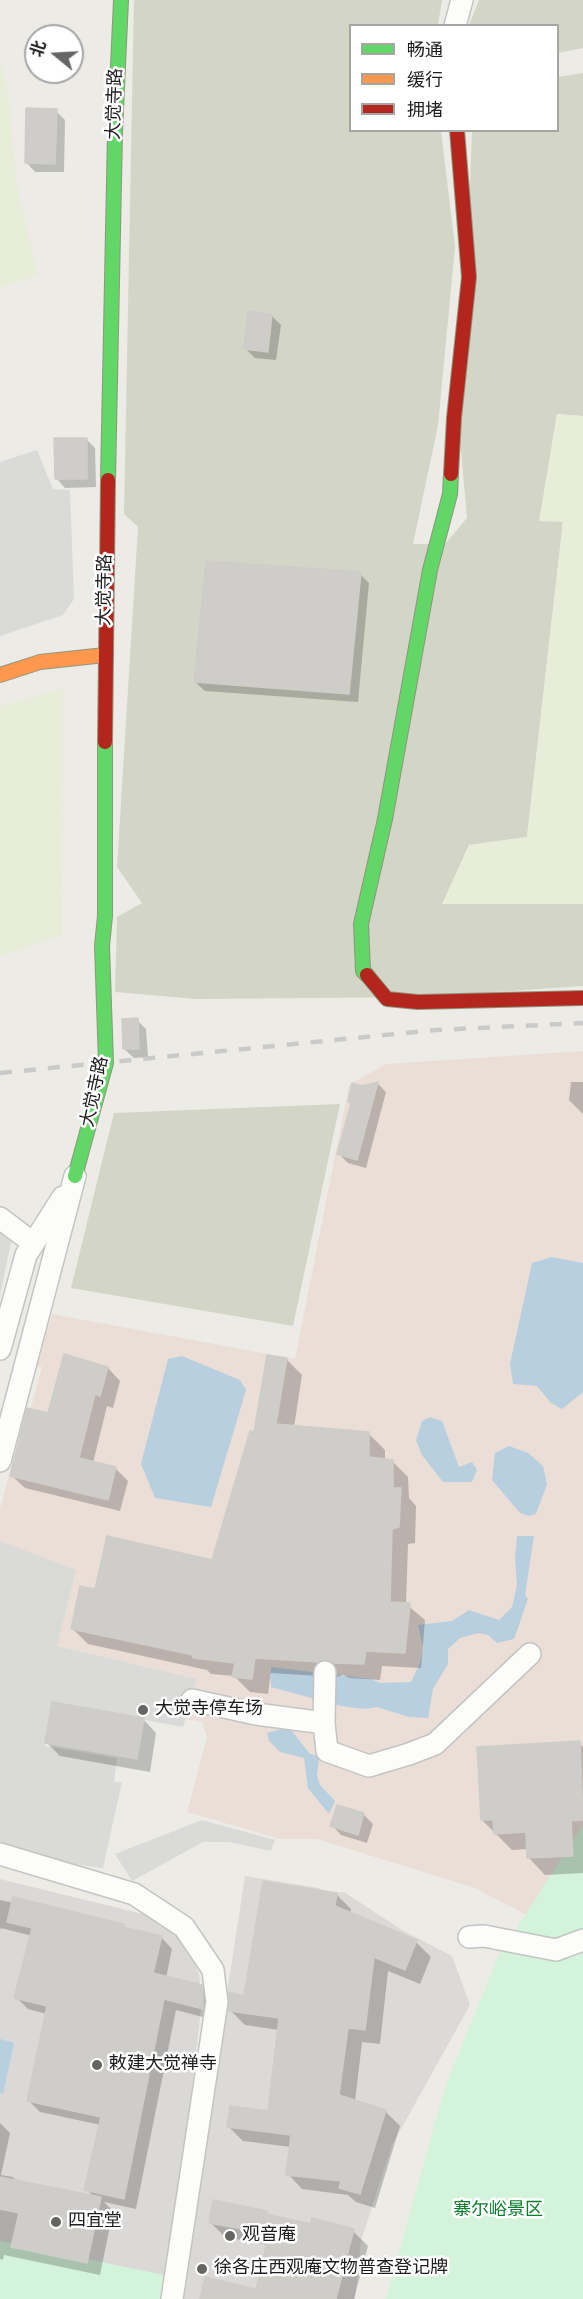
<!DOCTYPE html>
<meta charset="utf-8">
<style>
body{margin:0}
#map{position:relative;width:583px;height:2299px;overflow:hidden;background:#ecebe6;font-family:"Source Sans 3","Noto Sans SC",sans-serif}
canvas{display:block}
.legend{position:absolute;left:349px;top:24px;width:210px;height:108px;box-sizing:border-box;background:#fff;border:2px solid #a5a5a5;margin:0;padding:8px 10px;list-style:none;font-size:18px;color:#1d1d1d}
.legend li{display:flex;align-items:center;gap:12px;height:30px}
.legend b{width:30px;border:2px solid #a5a5a5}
.north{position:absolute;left:24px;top:24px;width:60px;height:60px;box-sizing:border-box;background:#fff;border:2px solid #a5a5a5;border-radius:50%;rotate:288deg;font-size:16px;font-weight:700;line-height:24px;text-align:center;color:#1d1d1d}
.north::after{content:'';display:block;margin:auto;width:21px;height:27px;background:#656563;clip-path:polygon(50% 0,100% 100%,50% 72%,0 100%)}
</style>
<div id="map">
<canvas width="583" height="2299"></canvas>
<ul class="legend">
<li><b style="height:8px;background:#63d668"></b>畅通</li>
<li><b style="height:8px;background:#ff974d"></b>缓行</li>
<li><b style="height:8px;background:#b3261e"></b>拥堵</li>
</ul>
<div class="north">北</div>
</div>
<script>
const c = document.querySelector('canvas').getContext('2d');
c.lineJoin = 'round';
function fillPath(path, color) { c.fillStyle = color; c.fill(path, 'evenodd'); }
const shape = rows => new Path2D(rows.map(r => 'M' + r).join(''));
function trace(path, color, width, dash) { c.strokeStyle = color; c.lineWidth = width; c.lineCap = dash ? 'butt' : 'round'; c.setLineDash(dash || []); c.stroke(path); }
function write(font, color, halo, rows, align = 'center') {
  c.font = font + ' "Source Sans 3","Noto Sans SC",sans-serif'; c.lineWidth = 5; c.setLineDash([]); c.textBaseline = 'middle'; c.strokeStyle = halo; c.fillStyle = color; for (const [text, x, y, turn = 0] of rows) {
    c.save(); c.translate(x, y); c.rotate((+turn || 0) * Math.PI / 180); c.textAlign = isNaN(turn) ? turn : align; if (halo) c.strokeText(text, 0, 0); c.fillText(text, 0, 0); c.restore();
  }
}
fillPath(shape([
 [245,1876,319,1888,325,1893,344,1892,402,1930,452,1956,470,2005,392,2145,361,2241,355,2299,180,2299]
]), '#dbdad7');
fillPath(shape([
 [583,1051,583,1864,540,1922,475,1888,317,1839,280,1839,187,1812,207,1737,202,1722,186,1719,197,1679,57,1646,0,1541,0,1509,27,1408,31,1408,42,1367,37,1365,52,1314,295,1359,349,1085,386,1064]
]), '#eaded7');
fillPath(shape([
 [0,1879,151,1916,164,1923,188,1947,199,1973,202,2001,188,2122,160,2299,0,2299],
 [204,2194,272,2210,251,2299,211,2299,196,2296,203,2265,189,2261]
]), '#dad9d7');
fillPath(shape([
 [134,0,442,0,438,25,350,26,350,130,441,131,455,247,438,425,413,544,445,544,467,518,460,439,472,131,558,130,558,77,583,73,583,416,557,414,540,521,563,521,527,837,469,845,443,904,583,904,583,986,424,997,196,999,115,992,117,917,142,903,117,867,138,527,124,514],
 [479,0,583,0,583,48,558,53,558,26,469,25],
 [340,1104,293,1326,71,1288,114,1113]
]), '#d3d5c7');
fillPath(shape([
 [0,59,8,92,17,185,38,276,0,287],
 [557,414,583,416,583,904,442,904,469,845,527,837,563,522,539,521],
 [63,689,62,935,0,957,0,706]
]), '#e8edd9');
fillPath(shape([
 [583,1825,583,2299,386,2299,445,2087,498,1957],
 [0,2241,164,2275,160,2299,0,2299]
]), '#d3f3da');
fillPath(shape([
 [37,450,53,489,70,490,74,599,63,615,0,636,0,462],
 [0,1226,12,1237,0,1295],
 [0,1541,76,1570,57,1646,197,1679,183,1727,52,1703,45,1746,117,1758,114,1782,122,1782,103,1868,0,1854],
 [202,1820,275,1840,271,1851,229,1842,203,1842,132,1881,115,1854]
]), '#dadad8');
fillPath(shape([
 [552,1257,583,1263,583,1392,562,1409,551,1403,537,1386,513,1384,510,1364,532,1263],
 [182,1356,240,1380,246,1390,211,1507,155,1498,141,1464,168,1359],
 [430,1417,442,1421,459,1467,472,1462,477,1470,472,1482,443,1482,422,1455,416,1440,422,1421],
 [509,1446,528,1453,543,1466,547,1484,536,1514,529,1516,520,1513,492,1480,495,1453],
 [517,1536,534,1536,525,1595,528,1599,514,1639,497,1643,488,1635,478,1633,460,1638,448,1649,448,1664,433,1689,428,1718,409,1717,377,1707,364,1709,341,1706,271,1687,271,1667,371,1679,380,1683,411,1682,420,1663,423,1647,418,1625,452,1621,469,1610,499,1620,512,1607,517,1585,515,1558],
 [289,1727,309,1753,319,1757,317,1776,320,1785,335,1801,329,1814,308,1788,304,1758,280,1752,269,1741,267,1733],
 [0,2039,14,2043,3,2094,0,2093]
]), '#b8cfe0');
fillPath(shape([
 [56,111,65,120,64,172,35,172,26,162],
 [271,315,281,325,276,360,255,358,246,349],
 [86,439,95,448,96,487,65,488,56,478],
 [360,574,369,583,358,702,205,691,195,682],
 [137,1020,146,1029,148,1057,134,1058,124,1049],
 [571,1082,583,1082,583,1114,569,1100],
 [377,1083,386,1092,366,1168,348,1163,339,1154,352,1105,349,1102,362,1087],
 [286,1359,302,1375,294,1427,369,1434,385,1450,385,1460,392,1461,408,1477,409,1498,416,1506,415,1543,408,1544,406,1604,425,1620,421,1668,382,1666,380,1680,350,1678,343,1675,335,1677,271,1673,268,1694,250,1692,234,1676,211,1674,207,1670,88,1644,72,1628,96,1591,213,1562,255,1434],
 [108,1368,120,1381,113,1408,107,1406,93,1463,115,1468,128,1481,120,1511,25,1488,12,1476,49,1415],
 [143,1719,156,1733,150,1772,60,1756,47,1743],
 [579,1743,583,1747,583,1873,545,1875,529,1858,528,1849,512,1850,482,1820],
 [363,1814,373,1824,367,1843,341,1835,332,1825],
 [336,1894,351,1909,350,1914,416,1942,431,1957,420,1984,388,1971,380,2044,362,2042,355,2102,385,2111,400,2126,375,2208,356,2202,348,2195,302,2189,288,2174,291,2147,243,2141,229,2127,269,2112,279,2030,245,2025,230,2010,246,1998],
 [0,1900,123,1925,128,1930,161,1937,172,1949,166,1978,201,1987,213,1998,214,2020,176,2010,136,2209,104,2202,113,2211,100,2275,4,2255,3,2260,0,2259,0,2123,10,2133,1,2175,13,2177,17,2182,94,2197,86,2189,101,2125,40,2112,29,2101,47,2014,28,2009,16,1997,32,1936,1,1928,0,1930],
 [266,2212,270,2216,312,2226,353,2231,368,2246,354,2299,201,2299,257,2291,268,2245,225,2237,210,2222]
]), '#0003');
const building = shape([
 [26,108,57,109,55,164,25,163,26,108],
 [248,311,272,314,268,352,244,349,248,311],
 [54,438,87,438,87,479,55,479,54,438],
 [206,561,361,572,349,694,194,682,206,561],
 [138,1018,139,1049,123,1049,122,1019,138,1018],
 [378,1082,357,1160,337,1154,351,1103,348,1102,352,1083,362,1086,378,1082],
 [64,1354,108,1367,100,1396,95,1394,79,1458,116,1467,108,1500,10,1476,27,1408,48,1413,64,1354],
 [267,1355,287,1358,276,1424,369,1432,369,1457,393,1460,393,1488,401,1488,399,1527,392,1529,390,1602,410,1603,405,1653,366,1651,364,1664,333,1663,326,1659,318,1662,255,1658,252,1679,232,1677,235,1663,193,1658,193,1655,71,1629,80,1586,95,1589,107,1536,212,1560,250,1431,254,1432,267,1355],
 [52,1702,144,1718,137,1759,45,1743,52,1702],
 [580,1741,583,1820,571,1821,573,1856,527,1858,526,1832,494,1834,493,1820,481,1820,477,1747,580,1741],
 [337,1805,364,1813,358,1835,330,1826,337,1805],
 [263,1881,337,1893,335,1906,417,1940,405,1970,374,1957,365,2030,348,2028,339,2095,386,2110,360,2194,339,2188,341,2181,286,2175,291,2135,227,2127,230,2106,268,2111,279,2018,229,2011,229,1992,244,1996,263,1881],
 [13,1897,124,1924,123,1927,162,1936,153,1973,202,1985,203,2009,164,1999,124,2199,84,2190,101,2117,27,2101,47,2006,14,1998,32,1928,7,1922,13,1897],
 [0,2177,101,2197,87,2263,11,2247,19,2213,0,2209,0,2177],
 [213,2200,267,2211,266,2214,311,2224,312,2218,354,2229,336,2299,200,2299,205,2277,256,2289,269,2234,209,2223,213,2200]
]);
fillPath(building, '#cecdc9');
trace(building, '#cfcdc7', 1.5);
const street = shape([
 [455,26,462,0],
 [0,1218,33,1243],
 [0,1349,26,1255,63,1197],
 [0,1461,75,1176],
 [192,1700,256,1714,324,1723,325,1672],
 [324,1723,327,1751,369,1766,409,1754,435,1744,530,1654],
 [0,1854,134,1894,184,1927,213,1970,217,2002,172,2299],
 [469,1937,484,1936,556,1950,583,1940]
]);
const fast = shape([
 [108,480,115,132,121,0],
 [367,975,363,971,361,924,385,819,430,570,450,494,451,474],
 [75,1176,106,1063,102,946,105,916,105,742]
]);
const slow = shape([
 [0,675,40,662,105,655]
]);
const jam = shape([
 [451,474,454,418,469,277,457,130],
 [105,742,108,480],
 [367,975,387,999,418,1002,583,998]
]);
trace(street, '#c4c4c2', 24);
trace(fast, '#8f967e', 16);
trace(slow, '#8f967e', 16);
trace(jam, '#8f967e', 16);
trace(street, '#fcfcfb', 21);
trace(fast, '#63d668', 14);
trace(slow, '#ff974d', 14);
trace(jam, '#b3261e', 14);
trace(shape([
 [0,1073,436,1030,583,1023]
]), '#cacac9', 4.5, [12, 12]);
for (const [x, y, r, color] of [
 [143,1710,6,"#656563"],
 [97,2065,6,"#656563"],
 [56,2222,6,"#656563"],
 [230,2236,6,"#656563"],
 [202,2269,6,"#656563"]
]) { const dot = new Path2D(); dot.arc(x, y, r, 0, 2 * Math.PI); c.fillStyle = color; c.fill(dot); trace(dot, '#fff', 2); }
write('18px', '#1d1d1d', '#fff', [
 ["大觉寺路",116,104,-88],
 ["大觉寺路",106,590,-89],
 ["大觉寺路",96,1092,-78]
]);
write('18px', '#1d1d1d', '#fff', [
 ["大觉寺停车场",155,1710],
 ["敕建大觉禅寺",109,2065],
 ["四宜堂",68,2222],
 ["观音庵",242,2236],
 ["徐各庄西观庵文物普查登记牌",214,2269]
], 'left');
write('18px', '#0a7d2c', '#fff', [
 ["寨尔峪景区",498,2211]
]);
</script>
